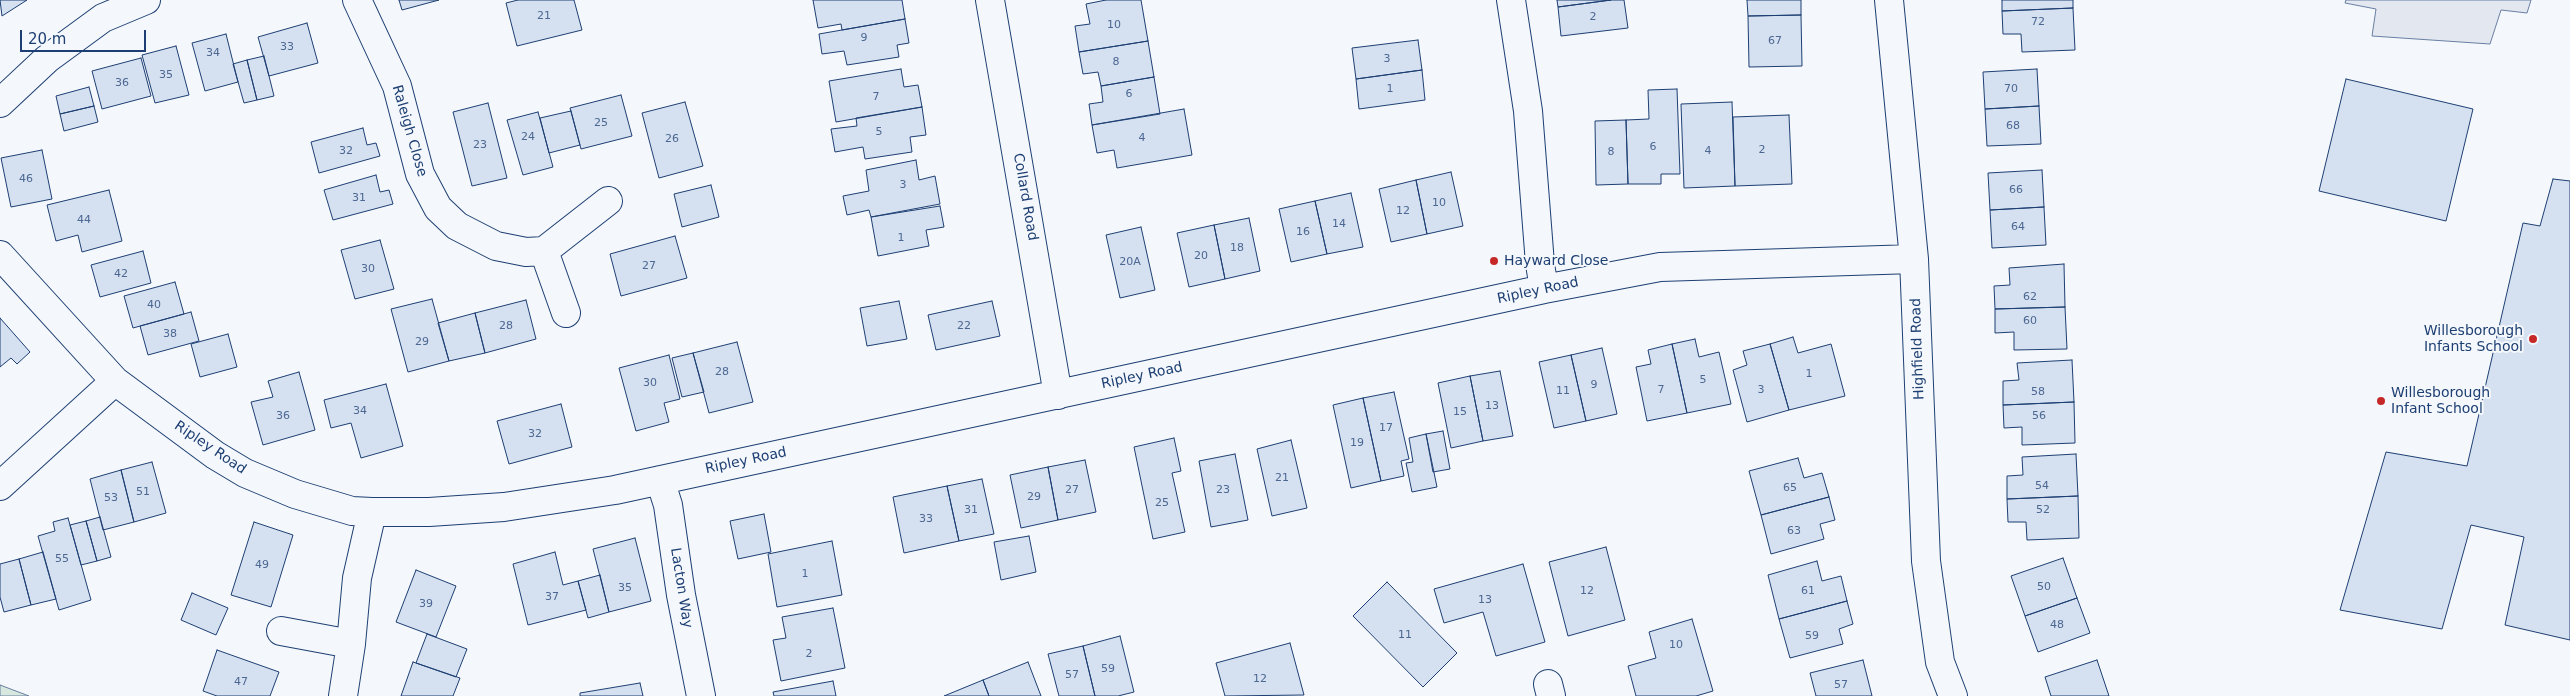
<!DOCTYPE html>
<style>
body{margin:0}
#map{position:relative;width:2570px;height:696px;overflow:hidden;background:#f4f7fb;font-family:"DejaVu Sans",sans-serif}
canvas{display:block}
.scale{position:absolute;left:20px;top:30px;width:126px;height:22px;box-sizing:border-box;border:2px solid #1d3f73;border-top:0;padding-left:6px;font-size:15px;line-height:18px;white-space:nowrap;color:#1d3f73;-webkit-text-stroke:4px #f4f7fb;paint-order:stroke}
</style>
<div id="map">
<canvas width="2570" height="696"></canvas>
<div class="scale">20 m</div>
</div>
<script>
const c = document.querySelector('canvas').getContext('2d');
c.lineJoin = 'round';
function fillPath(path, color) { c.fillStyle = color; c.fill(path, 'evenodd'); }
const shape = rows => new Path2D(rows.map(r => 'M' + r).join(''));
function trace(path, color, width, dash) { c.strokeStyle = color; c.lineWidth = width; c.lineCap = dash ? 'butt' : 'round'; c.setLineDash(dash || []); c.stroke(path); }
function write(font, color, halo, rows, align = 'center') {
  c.font = font + ' "DejaVu Sans",sans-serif'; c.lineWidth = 4; c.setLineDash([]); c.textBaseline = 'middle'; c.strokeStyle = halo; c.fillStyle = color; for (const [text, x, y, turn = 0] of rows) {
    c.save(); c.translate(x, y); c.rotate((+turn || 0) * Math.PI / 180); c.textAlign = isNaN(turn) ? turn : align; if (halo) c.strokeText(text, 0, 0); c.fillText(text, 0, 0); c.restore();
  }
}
const green = shape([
 [0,685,29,696,0,696,0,685]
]);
fillPath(green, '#d7e8df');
trace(green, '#687fa3', 1);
const parking = shape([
 [2346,0,2531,0,2527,13,2501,10,2490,44,2372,36,2376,9,2345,3,2346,0]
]);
fillPath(parking, '#e3e8f0');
trace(parking, '#687fa3', 1);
const building = shape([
 [0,0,27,0,2,16,0,0],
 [399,0,439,0,402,10,399,0],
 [518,0,574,0,582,30,517,46,506,3,518,0],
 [813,0,902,0,905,19,842,30,841,24,818,28,813,0],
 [1106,0,1141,0,1148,41,1079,52,1075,26,1090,24,1086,4,1106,0],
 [1557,0,1611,0,1558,7,1557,0],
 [1611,0,1624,0,1628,28,1561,36,1558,7,1611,0],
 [1747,0,1801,0,1801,15,1748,16,1747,0],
 [2002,0,2073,0,2073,8,2002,11,2002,0],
 [2073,8,2075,50,2022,52,2021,34,2003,34,2002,11,2073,8],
 [1801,15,1802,66,1749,67,1748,16,1801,15],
 [905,19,909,43,897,45,899,57,847,65,844,51,822,54,819,34,905,19],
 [307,23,318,63,269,76,258,37,307,23],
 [226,34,238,82,205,91,192,43,226,34],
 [1418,40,1422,70,1356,79,1352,48,1418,40],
 [1148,41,1154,77,1101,86,1098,72,1083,74,1079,52,1148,41],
 [176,46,189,95,155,103,142,55,176,46],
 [264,56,274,96,257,100,247,60,264,56],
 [141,58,151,96,102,109,92,71,141,58],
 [247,60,257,100,244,103,233,64,247,60],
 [901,69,904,87,918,85,922,107,836,122,829,81,901,69],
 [2037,69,2039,106,1985,109,1983,72,2037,69],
 [1422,70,1425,100,1359,109,1356,79,1422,70],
 [1154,77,1160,114,1092,125,1089,104,1103,102,1101,86,1154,77],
 [2346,79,2473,109,2446,221,2319,191,2346,79],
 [89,87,94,106,60,114,56,96,89,87],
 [1677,89,1680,174,1661,174,1661,184,1628,184,1626,120,1649,119,1648,90,1677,89],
 [621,95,632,136,581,149,570,108,621,95],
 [685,102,703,166,659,178,642,113,685,102],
 [1732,102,1735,186,1684,188,1681,104,1732,102],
 [488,103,507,178,472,186,453,112,488,103],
 [94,106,98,122,64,131,60,114,94,106],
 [2039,106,2041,144,1987,146,1985,109,2039,106],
 [922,107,926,135,910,137,912,152,865,159,863,147,835,152,831,129,857,126,856,118,922,107],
 [1184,109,1192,155,1117,168,1114,150,1097,153,1092,125,1184,109],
 [571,111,580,145,549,153,540,118,571,111],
 [538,112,553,167,523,175,507,120,538,112],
 [1789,115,1792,184,1735,186,1733,117,1789,115],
 [1626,120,1628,184,1596,185,1595,121,1626,120],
 [363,128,367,145,376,143,380,156,319,173,311,142,363,128],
 [42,150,52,199,11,207,1,158,42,150],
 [916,160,919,180,935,176,940,204,871,217,869,210,847,215,843,196,869,191,866,170,916,160],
 [2042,170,2044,207,1990,210,1988,173,2042,170],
 [1451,172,1463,226,1427,234,1416,180,1451,172],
 [376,175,380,192,389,190,393,204,333,220,324,190,376,175],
 [2553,179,2570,181,2570,640,2505,625,2524,537,2471,525,2442,629,2340,610,2386,452,2467,466,2523,223,2540,226,2553,179],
 [1416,180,1427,234,1391,242,1379,189,1416,180],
 [711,185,719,217,682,227,674,194,711,185],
 [109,190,122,241,82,252,78,235,56,241,47,205,109,190],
 [1351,193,1363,247,1327,254,1315,201,1351,193],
 [1315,201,1327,254,1291,262,1279,209,1315,201],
 [940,206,944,227,926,230,929,246,878,256,871,217,940,206],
 [2044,207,2046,245,1992,248,1990,210,2044,207],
 [1249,218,1260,271,1225,279,1214,225,1249,218],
 [1214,225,1225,279,1189,287,1177,233,1214,225],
 [1141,227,1155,290,1120,298,1106,235,1141,227],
 [675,236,687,278,621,296,610,254,675,236],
 [380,240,394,289,355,299,341,250,380,240],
 [143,251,151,283,100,297,91,265,143,251],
 [2064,264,2065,307,1995,309,1994,286,2010,285,2009,268,2064,264],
 [175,282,184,314,133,328,124,296,175,282],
 [432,299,449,361,408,372,391,309,432,299],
 [526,300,536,339,485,353,475,313,526,300],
 [899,301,907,339,867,346,860,308,899,301],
 [992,301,1000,336,936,350,928,315,992,301],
 [2065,307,2067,349,2014,350,2014,332,1995,333,1995,309,2065,307],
 [191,312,199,341,148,355,140,326,191,312],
 [475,313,485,353,449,361,438,323,475,313],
 [0,318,30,352,17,364,11,358,0,367,0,318],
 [228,334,237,367,200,377,191,344,228,334],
 [1793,337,1798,353,1831,344,1845,396,1789,410,1770,344,1793,337],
 [1695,339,1699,357,1719,352,1731,404,1687,413,1672,344,1695,339],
 [737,342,753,402,709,413,693,353,737,342],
 [1672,344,1687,413,1647,421,1636,367,1651,364,1648,350,1672,344],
 [1770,344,1789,410,1747,422,1733,370,1747,365,1743,351,1770,344],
 [1602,348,1617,414,1586,421,1571,355,1602,348],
 [693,353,704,392,682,397,672,358,693,353],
 [669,355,680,399,664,403,669,422,636,431,619,368,669,355],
 [1571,355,1586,421,1554,428,1539,362,1571,355],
 [2072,360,2074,402,2003,405,2003,381,2019,380,2017,363,2072,360],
 [1500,371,1513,436,1483,441,1470,376,1500,371],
 [299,372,315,430,263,445,251,402,273,397,268,381,299,372],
 [1470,376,1483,441,1451,448,1438,383,1470,376],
 [386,384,403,446,361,458,351,423,331,428,324,400,386,384],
 [1394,392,1409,459,1401,461,1404,476,1381,481,1363,398,1394,392],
 [1363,398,1381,481,1351,488,1333,405,1363,398],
 [2074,402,2075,443,2022,445,2022,427,2004,428,2003,405,2074,402],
 [561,404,572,447,509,464,497,421,561,404],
 [1443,431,1450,469,1433,472,1426,434,1443,431],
 [1426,434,1437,487,1412,492,1406,463,1413,462,1409,438,1426,434],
 [1174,438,1181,471,1172,473,1185,532,1153,539,1134,447,1174,438],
 [1291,440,1307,508,1272,516,1257,449,1291,440],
 [1235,454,1248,520,1211,527,1199,461,1235,454],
 [2076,454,2078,496,2007,499,2007,476,2023,475,2022,457,2076,454],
 [1798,458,1804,478,1822,473,1829,497,1761,515,1749,471,1798,458],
 [1085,460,1096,512,1058,520,1048,467,1085,460],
 [152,462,166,513,134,522,121,470,152,462],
 [1048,467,1058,520,1021,528,1010,475,1048,467],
 [121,470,134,522,103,530,90,479,121,470],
 [982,479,994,534,959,541,947,486,982,479],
 [947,486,959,541,904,553,893,497,947,486],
 [2078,496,2079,538,2027,540,2026,522,2008,522,2007,499,2078,496],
 [1829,497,1835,520,1820,524,1824,539,1771,554,1761,515,1829,497],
 [764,514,771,552,738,559,730,521,764,514],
 [100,517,111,557,97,561,86,521,100,517],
 [68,518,91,600,59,610,38,536,55,531,53,522,68,518],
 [86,521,97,561,81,565,70,525,86,521],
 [254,522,293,535,271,607,231,595,254,522],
 [1029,536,1036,572,1001,580,994,542,1029,536],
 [635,538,651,601,609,612,593,549,635,538],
 [832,541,842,595,777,607,768,554,832,541],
 [1606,547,1625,620,1568,636,1549,562,1606,547],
 [43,552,56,599,31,605,19,559,43,552],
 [555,552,563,585,578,581,586,610,528,625,513,564,555,552],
 [2063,558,2077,598,2025,616,2011,576,2063,558],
 [19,559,31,605,4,612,0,597,0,564,19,559],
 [1817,561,1822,581,1841,576,1847,601,1779,619,1768,575,1817,561],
 [1523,564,1545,642,1496,656,1483,612,1444,623,1434,589,1523,564],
 [416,570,456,586,436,637,396,622,416,570],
 [600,575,609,612,588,618,578,581,600,575],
 [1387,582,1457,653,1423,687,1353,616,1387,582],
 [192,593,228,608,216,635,181,620,192,593],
 [2077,598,2090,633,2038,652,2025,616,2077,598],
 [1847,601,1853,624,1839,629,1843,644,1790,658,1779,619,1847,601],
 [833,608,845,668,781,681,773,640,786,638,782,617,833,608],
 [1692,619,1713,691,1696,696,1636,696,1628,666,1656,658,1649,632,1692,619],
 [427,634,467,649,456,677,416,663,427,634],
 [1120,636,1134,692,1118,696,1095,696,1083,646,1120,636],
 [1290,643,1304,695,1225,696,1216,663,1290,643],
 [1083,646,1095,696,1059,696,1048,654,1083,646],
 [217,650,279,672,270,696,217,696,203,691,217,650],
 [1863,660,1872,696,1816,696,1810,673,1863,660],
 [2097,660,2109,696,2051,696,2045,677,2097,660],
 [413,662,460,678,453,696,401,696,413,662],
 [1028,662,1041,696,989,696,983,680,1028,662],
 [983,680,989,696,944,696,983,680],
 [833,681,836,696,774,696,773,692,833,681],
 [640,683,643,696,580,696,580,693,640,683]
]);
fillPath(building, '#d5e0f0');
trace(building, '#1d3f73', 1);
const street = shape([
 [357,0,397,86,420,174,438,208,457,226,496,246,526,252,544,251,608,201],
 [990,0,1058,395],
 [1511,0,1528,111,1540,264,1544,289],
 [1889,0,1914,259,1926,561,1940,662,1953,696],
 [0,103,47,59,103,18,146,0],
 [544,251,566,313],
 [0,255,115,381,215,455,245,473,295,494,352,511,372,512,429,512,504,507,615,490,1544,289,1660,267,1914,259],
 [660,480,668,505,681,595,701,696],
 [0,486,115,381],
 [281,631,351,644],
 [1548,684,1551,696],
 [343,696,351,644,357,578,372,512]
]);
trace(street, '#1d3f73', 30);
trace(street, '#f4f7fb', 28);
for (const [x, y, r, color] of [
 [1494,261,5,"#c62828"],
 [2533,339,5,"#c62828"],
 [2381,401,5,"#c62828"]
]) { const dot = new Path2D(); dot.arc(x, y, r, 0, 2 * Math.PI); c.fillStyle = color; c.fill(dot); trace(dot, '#f4f7fb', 2); }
write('11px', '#4b6792', null, [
 ["21",544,16],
 ["2",1593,17],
 ["72",2038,22],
 ["10",1114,25],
 ["9",864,38],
 ["67",1775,41],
 ["33",287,47],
 ["34",213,53],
 ["3",1387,59],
 ["8",1116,62],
 ["35",166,75],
 ["36",122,83],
 ["1",1390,89],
 ["70",2011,89],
 ["6",1129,94],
 ["7",876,97],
 ["25",601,123],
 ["68",2013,126],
 ["5",879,132],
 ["24",528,137],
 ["4",1142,138],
 ["26",672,139],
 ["23",480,145],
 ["6",1653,147],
 ["2",1762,150],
 ["32",346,151],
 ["4",1708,151],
 ["8",1611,152],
 ["46",26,179],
 ["3",903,185],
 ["66",2016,190],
 ["31",359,198],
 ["10",1439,203],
 ["12",1403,211],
 ["44",84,220],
 ["14",1339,224],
 ["64",2018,227],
 ["16",1303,232],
 ["1",901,238],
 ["18",1237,248],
 ["20",1201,256],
 ["20A",1130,262],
 ["27",649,266],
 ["30",368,269],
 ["42",121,274],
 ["62",2030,297],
 ["40",154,305],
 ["60",2030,321],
 ["28",506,326],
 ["22",964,326],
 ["38",170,334],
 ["29",422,342],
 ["28",722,372],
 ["1",1809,374],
 ["5",1703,380],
 ["30",650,383],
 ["9",1594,385],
 ["7",1661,390],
 ["3",1761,390],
 ["11",1563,391],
 ["58",2038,392],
 ["13",1492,406],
 ["34",360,411],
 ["15",1460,412],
 ["36",283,416],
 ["56",2039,416],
 ["17",1386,428],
 ["32",535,434],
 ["19",1357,443],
 ["21",1282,478],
 ["54",2042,486],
 ["65",1790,488],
 ["27",1072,490],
 ["23",1223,490],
 ["51",143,492],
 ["29",1034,497],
 ["53",111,498],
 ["25",1162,503],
 ["31",971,510],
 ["52",2043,510],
 ["33",926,519],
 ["63",1794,531],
 ["55",62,559],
 ["49",262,565],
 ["1",805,574],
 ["50",2044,587],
 ["35",625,588],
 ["12",1587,591],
 ["61",1808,591],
 ["37",552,597],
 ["13",1485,600],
 ["39",426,604],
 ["48",2057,625],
 ["11",1405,635],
 ["59",1812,636],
 ["10",1676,645],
 ["2",809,654],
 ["59",1108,669],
 ["57",1072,675],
 ["12",1260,679],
 ["47",241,682],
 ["57",1841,685]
]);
write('14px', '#1d3f73', '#f4f7fb', [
 ["Raleigh Close",409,131,74],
 ["Collard Road",1025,197,80],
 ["Ripley Road",1538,291,-12],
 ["Highfield Road",1918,349,-92],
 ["Ripley Road",1142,376,-12],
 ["Ripley Road",210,448,34],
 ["Ripley Road",746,461,-12],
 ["Lacton Way",681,588,81]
]);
write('14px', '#1d3f73', '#f4f7fb', [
 ["Hayward Close",1504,261],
 ["Willesborough",2523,331,"right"],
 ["Infants School",2523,347,"right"],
 ["Willesborough",2391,393],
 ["Infant School",2391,409]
], 'left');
</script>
